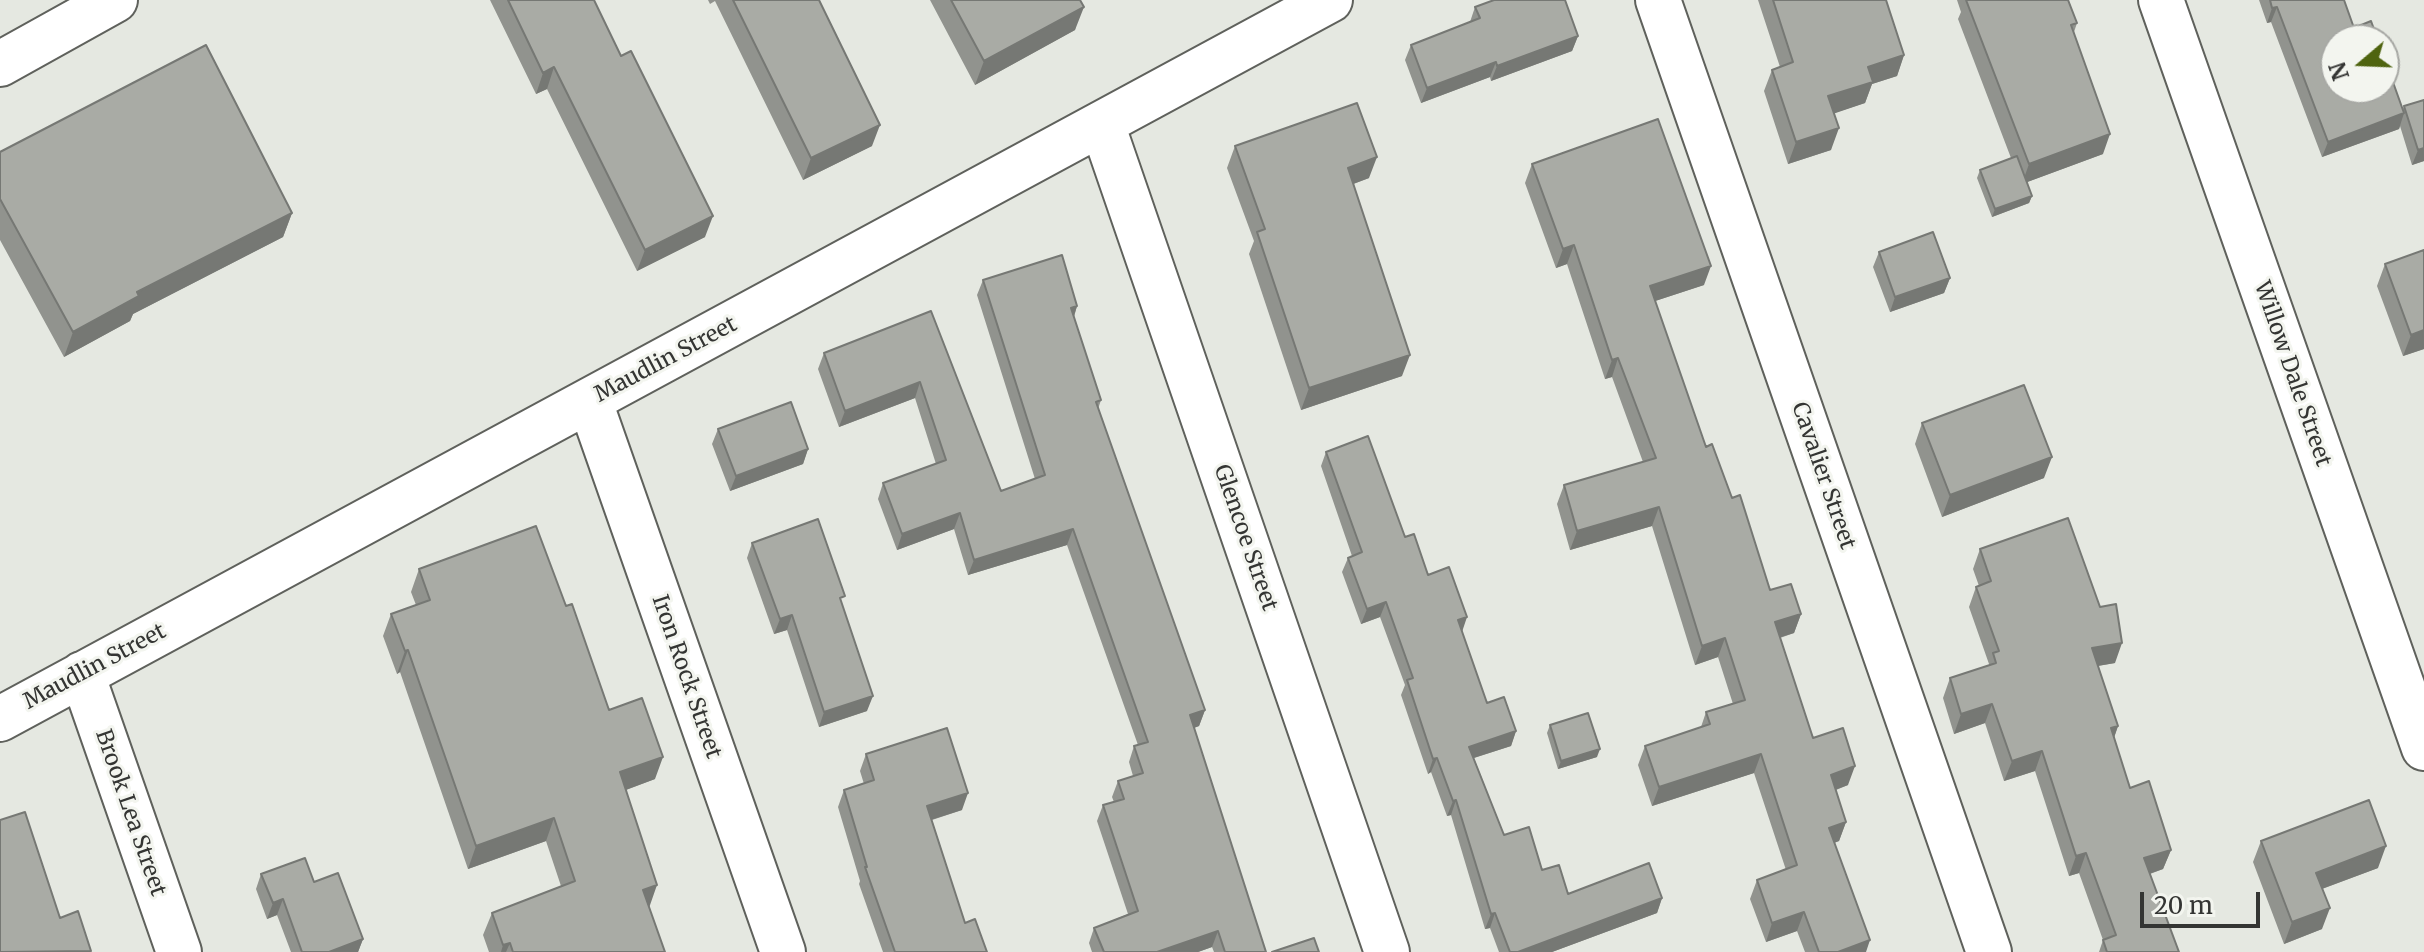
<!DOCTYPE html>
<style>
body{margin:0}
#map{position:relative;width:2424px;height:952px;overflow:hidden;background:#e5e8e1;font-family:Merriweather,serif}
canvas{display:block}
.north{position:absolute;left:2320px;top:24px;width:80px;height:80px;box-sizing:border-box;background:#f3f5ef;border:2px solid #a7a8a4;border-radius:50%;rotate:251deg;font-size:22px;font-weight:700;line-height:32px;text-align:center;color:#343533}
.north::after{content:'';display:block;margin:auto;width:28px;height:36px;background:#4f6410;clip-path:polygon(50% 0,100% 100%,50% 72%,0 100%)}
.scale{position:absolute;left:2140px;top:892px;width:120px;height:36px;box-sizing:border-box;border:4px solid #343533;border-top:0;padding-left:10px;font-size:24px;line-height:28px;white-space:nowrap;color:#343533;-webkit-text-stroke:6px #f3f5ef;paint-order:stroke}
</style>
<div id="map">
<canvas width="2424" height="952"></canvas>
<div class="north">N</div>
<div class="scale">20 m</div>
</div>
<script>
const c = document.querySelector('canvas').getContext('2d');
c.lineJoin = 'round';
const shape = rows => new Path2D(rows.map(r => 'M' + r).join(''));
function trace(path, color, width, dash) { c.strokeStyle = color; c.lineWidth = width; c.lineCap = dash ? 'butt' : 'round'; c.setLineDash(dash || []); c.stroke(path); }
function fillPath(path, color) { c.fillStyle = color; c.fill(path, 'evenodd'); }
function write(font, color, halo, rows, align = 'center') {
  c.font = font + ' Merriweather,serif'; c.lineWidth = 6; c.setLineDash([]); c.textBaseline = 'middle'; c.strokeStyle = halo; c.fillStyle = color; for (const [text, x, y, turn = 0] of rows) {
    c.save(); c.translate(x, y); c.rotate((+turn || 0) * Math.PI / 180); c.textAlign = isNaN(turn) ? turn : align; if (halo) c.strokeText(text, 0, 0); c.fillText(text, 0, 0); c.restore();
  }
}
const minor = shape([
 [1658,0,1989,952],
 [2161,0,2424,748],
 [0,64,115,0],
 [1102,124,1387,952],
 [590,402,783,952],
 [82,674,179,952],
 [0,719,1330,0]
]);
trace(minor, '#5f615c', 48);
trace(minor, '#fff', 44);
fillPath(shape([
 [490,0,594,0,705,237,637,271,547,89,536,94],
 [708,0,819,0,872,146,803,180,715,1,710,4],
 [930,0,1080,0,1075,30,975,85],
 [1758,0,1886,0,1904,55,1897,76,1872,84,1865,103,1834,113,1831,150,1788,164,1764,91,1772,70,1780,67],
 [1957,0,2068,0,2077,23,2074,32,2103,154,2027,182,2032,196,2029,203,1992,217,1977,178,1980,170,2011,158,1958,19,1961,12],
 [2259,0,2344,0,2354,28,2403,109,2404,106,2424,100,2424,161,2412,165,2400,126,2399,129,2322,157,2271,22,2267,23],
 [1475,7,1578,36,1572,51,1491,81,1490,77,1421,103,1405,60,1411,45,1470,22],
 [1235,146,1369,178,1353,184,1402,376,1301,410,1249,254,1254,241,1227,168],
 [0,152,292,213,283,237,133,314,130,321,64,357,0,240],
 [1532,164,1704,285,1655,301,1706,447,1732,498,1770,590,1801,614,1794,633,1780,638,1813,738,1848,785,1836,790,1846,822,1839,841,1834,843,1866,952,1805,952,1797,931,1766,942,1750,899,1757,880,1786,870,1754,773,1652,806,1638,765,1645,746,1701,727,1706,712,1733,704,1718,657,1695,665,1652,526,1570,550,1557,504,1564,485,1643,462,1612,377,1605,379,1567,264,1556,268,1525,183],
 [1879,252,1950,278,1944,293,1890,312,1873,267],
 [2385,264,2424,349,2403,356,2377,286],
 [983,280,1077,306,1074,317,1101,400,1098,409,1205,710,1199,726,1194,728,1266,952,1214,952,1212,947,1198,952,1092,952,1089,943,1094,928,1128,914,1097,821,1103,805,1114,802,1112,797,1118,781,1133,776,1129,762,1134,746,1138,745,1067,545,968,575,954,529,897,550,878,499,883,483,936,464,915,398,839,427,818,369,824,353,931,311,1001,491,1035,479,977,295],
 [1922,423,2044,478,1942,517,1915,444],
 [718,429,808,449,803,464,730,491,712,444],
 [1326,452,1405,537,1462,631,1487,703,1516,731,1511,746,1474,758,1504,835,1568,894,1662,898,1657,913,1552,952,1499,952,1490,928,1485,929,1451,815,1447,816,1431,772,1428,774,1401,695,1405,685,1380,617,1361,624,1342,572,1348,558,1352,556,1321,466],
 [752,543,842,605,867,711,819,727,787,630,774,634,747,558],
 [1980,549,2115,663,2098,666,2118,726,2114,738,2130,788,2171,850,2163,869,2150,874,2179,952,2099,952,2103,940,2079,873,2069,876,2035,771,2004,781,1985,723,1954,734,1943,698,1950,678,1989,665,1989,664,1969,607,1976,587,1979,586,1973,569],
 [419,569,566,606,609,710,655,779,626,790,649,907,665,952,489,952,483,935,492,913,561,886,546,841,468,869,400,672,397,674,383,636,391,614,416,605,411,592],
 [1550,725,1597,757,1558,769,1547,733],
 [866,754,962,810,932,820,965,923,987,952,883,952,859,884,860,881,838,807,844,790,864,784,860,771],
 [2261,841,2378,868,2322,889,2322,929,2284,944,2253,862],
 [261,874,314,882,363,939,358,952,291,952,277,915,267,919,256,889]
]), '#91938e');
fillPath(shape([
 [1084,7,1075,30,975,85,984,61],
 [2277,7,2271,22,2267,23,2272,8],
 [1578,36,1572,51,1491,81,1497,66],
 [1904,55,1897,76,1872,84,1865,103,1821,118,1828,96,1868,67],
 [1496,62,1490,77,1421,103,1427,88],
 [554,67,547,89,536,94,543,73],
 [2404,113,2399,129,2322,157,2328,142],
 [880,125,872,146,803,180,811,158],
 [1839,128,1831,150,1788,164,1796,142],
 [2110,134,2103,154,2022,184,2029,164],
 [2424,148,2424,161,2412,165,2418,150],
 [1377,157,1369,178,1340,189,1348,168],
 [2032,196,2029,203,1992,217,1995,209],
 [292,213,283,237,133,314,130,321,64,357,73,332,137,292],
 [713,216,705,237,637,271,645,250],
 [1574,245,1567,264,1556,268,1563,249],
 [1711,266,1704,285,1643,305,1650,286],
 [1950,278,1944,293,1890,312,1895,297],
 [1077,306,1072,322,1071,308],
 [2424,330,2424,349,2403,356,2411,335],
 [1410,355,1402,376,1301,410,1309,388],
 [1618,358,1612,377,1605,379,1612,360],
 [920,382,915,398,839,427,845,411],
 [808,449,803,464,730,491,736,476],
 [2052,457,2044,478,1942,517,1950,495],
 [1659,507,1652,526,1570,550,1577,531],
 [960,513,954,529,897,550,902,534],
 [1073,529,1067,545,968,575,974,560],
 [1386,602,1380,617,1361,624,1367,609],
 [1801,614,1794,633,1768,641,1775,622],
 [792,615,787,630,774,634,780,619],
 [1467,617,1462,632,1458,620],
 [1725,638,1718,657,1695,665,1702,646],
 [2122,643,2115,663,2085,668,2092,648],
 [408,650,400,672,397,674,405,651],
 [873,696,867,711,819,727,824,712],
 [1992,704,1985,723,1954,734,1961,714],
 [1205,710,1199,726,1185,731,1190,715],
 [2118,726,2111,746,2111,728],
 [1516,731,1511,746,1464,761,1469,747],
 [1600,749,1597,757,1558,769,1561,761],
 [2042,751,2035,771,2004,781,2012,761],
 [1761,754,1754,773,1652,806,1659,787],
 [663,757,655,779,612,795,620,772],
 [1437,758,1431,772,1428,774,1433,759],
 [1855,766,1848,785,1824,794,1831,775],
 [968,793,962,810,921,823,927,806],
 [1456,800,1451,815,1447,816,1453,801],
 [554,818,546,841,468,869,476,846],
 [1846,822,1839,841,1822,847,1829,828],
 [2386,846,2378,868,2308,894,2316,873],
 [2171,850,2163,869,2137,878,2144,858],
 [2086,853,2079,873,2069,876,2076,856],
 [657,885,649,908,643,890],
 [1662,898,1657,913,1552,952,1518,952],
 [283,899,277,915,267,919,273,903],
 [2330,908,2322,929,2284,944,2292,922],
 [1804,912,1797,931,1766,942,1772,923],
 [1495,913,1490,928,1485,929,1491,914],
 [1218,931,1212,947,1198,952,1157,952],
 [363,939,358,952,329,952],
 [1870,940,1866,952,1838,952],
 [510,943,506,952,501,952,503,945]
]), '#767874');
const building = shape([
 [508,0,594,0,621,56,631,51,713,216,645,250,554,67,543,73,508,0],
 [733,0,819,0,880,125,811,158,733,0],
 [951,0,1080,0,1084,7,984,61,951,0],
 [1494,0,1565,0,1578,36,1497,66,1496,62,1427,88,1411,45,1480,18,1475,7,1494,0],
 [1773,0,1886,0,1904,55,1868,67,1873,82,1828,96,1839,128,1796,142,1772,70,1793,62,1773,0],
 [1966,0,2068,0,2077,23,2071,25,2110,134,2029,164,1966,0],
 [2270,0,2344,0,2354,28,2371,21,2378,40,2336,40,2336,88,2384,88,2384,57,2404,113,2328,142,2277,7,2272,8,2270,0],
 [206,45,292,213,137,292,139,296,73,332,0,199,0,152,206,45],
 [2424,100,2424,148,2418,150,2404,106,2424,100],
 [1357,103,1377,157,1348,168,1410,355,1309,388,1257,232,1265,229,1235,146,1357,103],
 [1658,119,1711,266,1650,286,1706,447,1712,444,1732,498,1740,495,1770,590,1791,584,1801,614,1775,622,1813,738,1843,728,1855,766,1831,775,1846,822,1829,828,1870,940,1838,952,1819,952,1804,912,1772,923,1757,880,1797,865,1761,754,1659,787,1645,746,1710,724,1706,712,1745,700,1725,638,1702,646,1659,507,1577,531,1564,485,1656,458,1618,358,1612,360,1574,245,1563,249,1532,164,1658,119],
 [2017,156,2032,196,1995,209,1980,170,2017,156],
 [1933,232,1950,278,1895,297,1879,252,1933,232],
 [2424,250,2424,330,2411,335,2385,264,2424,250],
 [1062,255,1077,306,1071,308,1101,400,1096,402,1205,710,1190,715,1266,952,1225,952,1218,931,1157,952,1104,952,1094,928,1138,911,1103,805,1124,799,1118,781,1143,773,1134,746,1148,742,1073,529,974,560,960,513,902,534,883,483,946,460,920,382,845,411,824,353,931,311,1001,491,1045,475,983,280,1062,255],
 [2024,385,2052,457,1950,495,1922,423,2024,385],
 [791,402,808,449,736,476,718,429,791,402],
 [1368,436,1405,537,1414,534,1428,575,1449,567,1467,617,1458,620,1487,703,1504,697,1516,731,1469,747,1504,835,1529,827,1542,870,1559,865,1568,894,1649,863,1662,898,1518,952,1510,952,1495,913,1491,914,1456,800,1453,801,1437,758,1433,759,1407,680,1413,678,1386,602,1367,609,1348,558,1362,552,1326,452,1368,436],
 [2068,518,2100,607,2116,604,2122,643,2092,648,2118,726,2111,728,2130,788,2149,781,2171,850,2144,858,2179,952,2107,952,2103,940,2116,935,2086,853,2076,856,2042,751,2012,761,1992,704,1961,714,1950,678,1996,663,1993,653,1999,651,1976,587,1991,581,1980,549,2068,518],
 [818,519,845,596,840,598,873,696,824,712,792,615,780,619,752,543,818,519],
 [536,526,566,606,572,604,609,710,642,698,663,757,620,772,657,885,643,890,665,952,513,952,510,943,503,945,492,913,575,881,554,818,476,846,408,650,405,651,391,614,430,600,419,569,536,526],
 [1588,713,1600,749,1561,761,1550,725,1588,713],
 [947,728,968,793,927,806,965,923,975,919,987,952,895,952,865,867,867,867,844,790,874,780,866,754,947,728],
 [2369,800,2386,846,2316,873,2330,908,2292,922,2261,841,2369,800],
 [25,812,60,918,78,911,91,951,0,952,0,820,25,812],
 [305,858,314,882,338,873,363,939,329,952,302,952,283,899,273,903,261,874,305,858],
 [1314,938,1319,952,1272,952,1314,938]
]);
fillPath(building, '#a9aba5');
trace(building, '#767874', 2);
write('22px', '#343533', '#f3f5ef', [
 ["Maudlin Street",666,360,-28],
 ["Willow Dale Street",2292,374,71],
 ["Cavalier Street",1823,476,71],
 ["Glencoe Street",1245,538,71],
 ["Maudlin Street",95,667,-28],
 ["Iron Rock Street",686,677,71],
 ["Brook Lea Street",130,813,71]
]);
</script>
